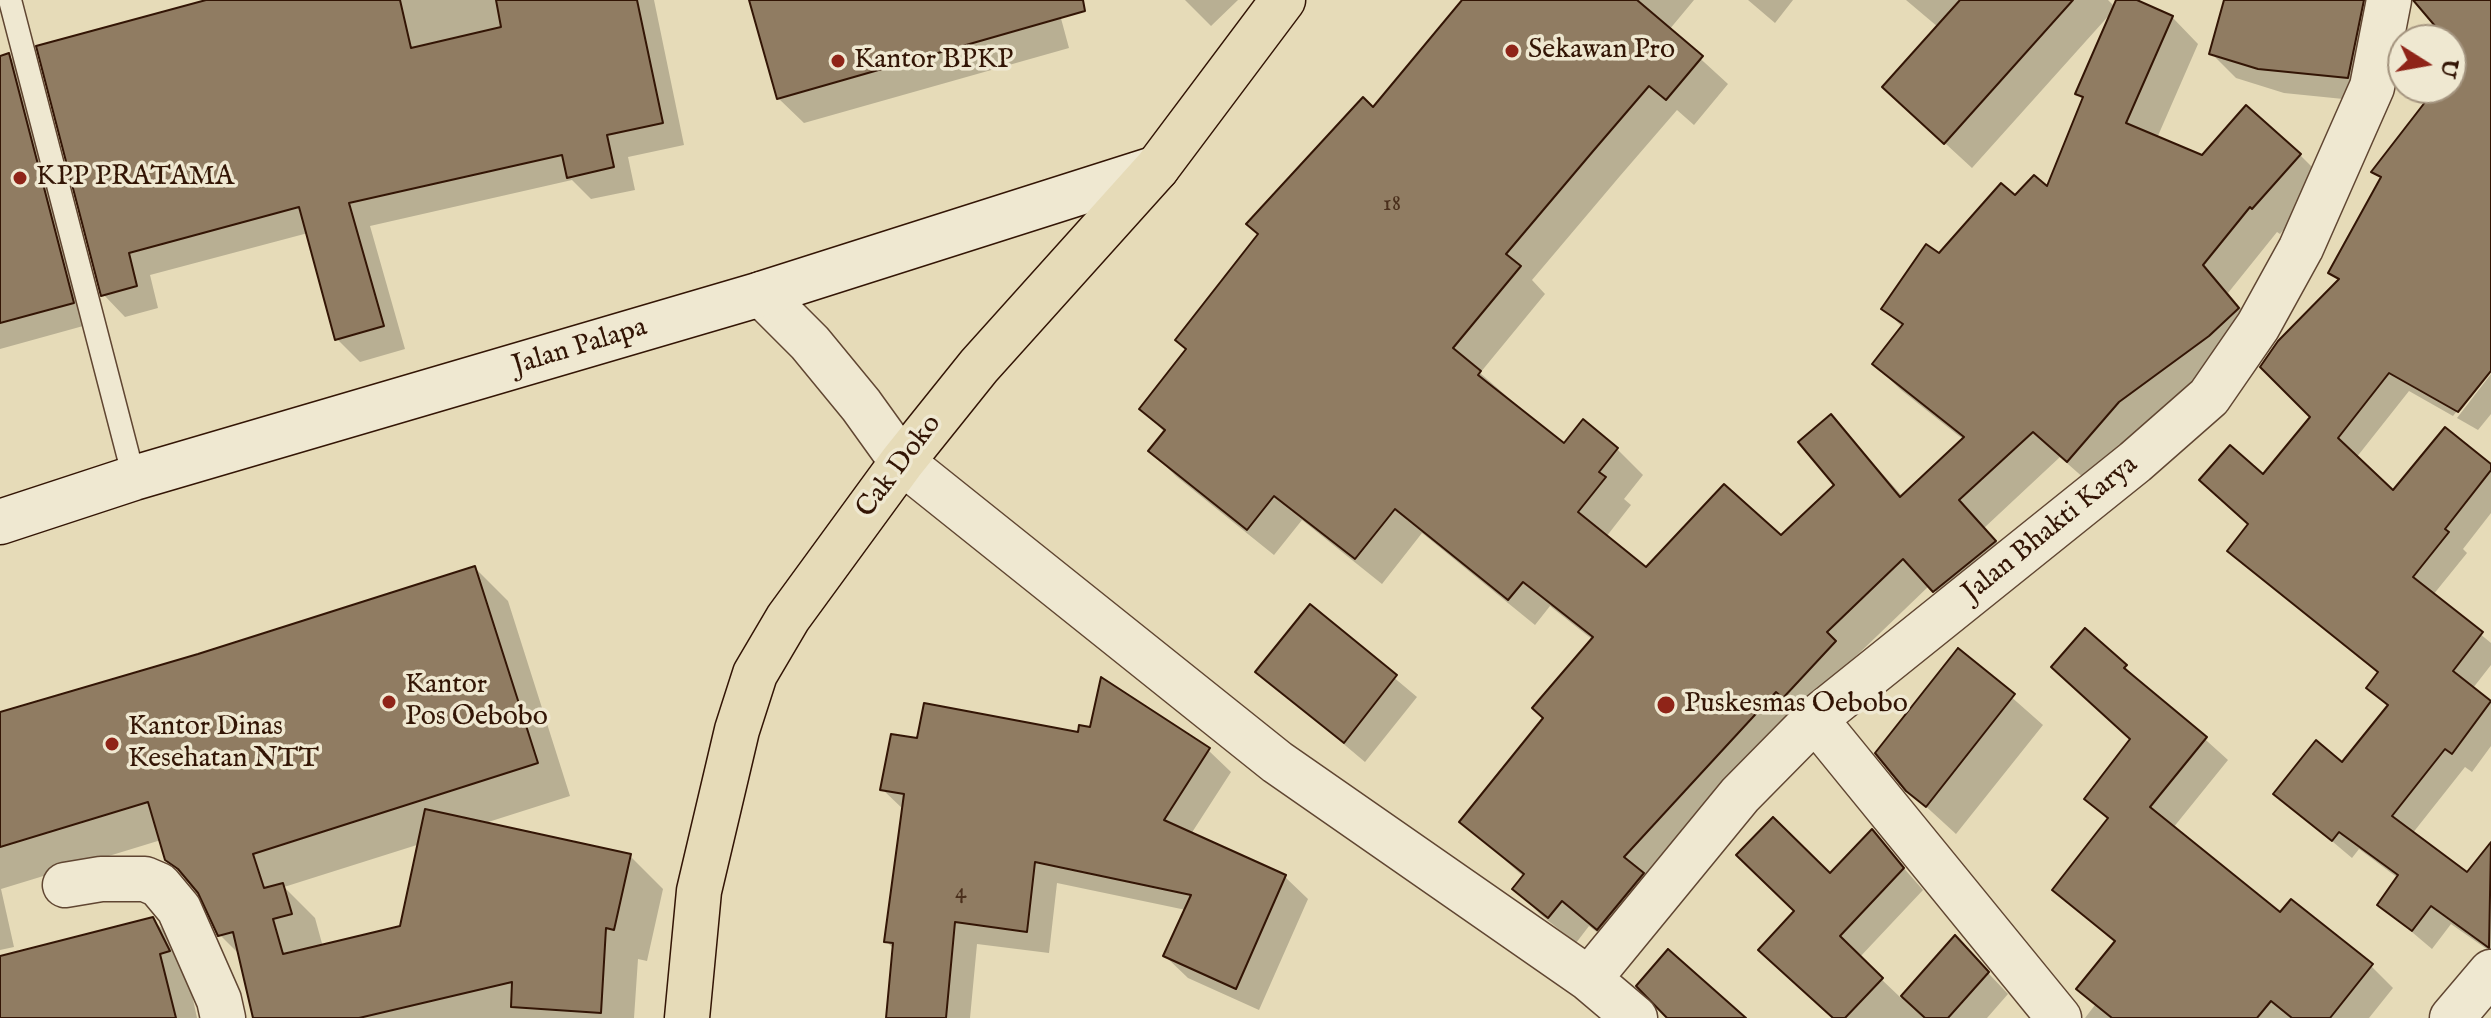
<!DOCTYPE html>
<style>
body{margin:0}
#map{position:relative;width:2491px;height:1018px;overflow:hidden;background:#e6dbb8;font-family:"IM FELL English",serif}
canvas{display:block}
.north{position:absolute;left:2387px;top:24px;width:80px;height:80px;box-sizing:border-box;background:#efe8d1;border:2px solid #a4947f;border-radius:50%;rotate:101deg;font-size:22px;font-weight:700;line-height:32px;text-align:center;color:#331505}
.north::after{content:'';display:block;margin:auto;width:28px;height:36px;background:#8f2418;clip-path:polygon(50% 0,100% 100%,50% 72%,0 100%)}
</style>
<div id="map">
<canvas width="2491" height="1018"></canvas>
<div class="north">U</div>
</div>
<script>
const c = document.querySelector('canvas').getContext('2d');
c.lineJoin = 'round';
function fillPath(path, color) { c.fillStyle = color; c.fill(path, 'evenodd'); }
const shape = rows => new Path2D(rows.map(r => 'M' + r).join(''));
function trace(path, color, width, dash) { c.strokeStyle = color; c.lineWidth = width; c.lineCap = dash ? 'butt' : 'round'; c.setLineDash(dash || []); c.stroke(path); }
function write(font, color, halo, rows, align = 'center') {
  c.font = font + ' "IM FELL English",serif'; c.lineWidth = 7; c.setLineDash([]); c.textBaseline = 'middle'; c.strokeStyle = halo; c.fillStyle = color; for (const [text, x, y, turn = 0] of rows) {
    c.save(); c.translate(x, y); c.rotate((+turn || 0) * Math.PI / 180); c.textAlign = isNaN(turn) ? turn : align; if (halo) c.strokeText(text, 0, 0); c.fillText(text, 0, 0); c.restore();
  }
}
fillPath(shape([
 [214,0,654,0,684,145,628,157,635,190,591,199,572,180,370,226,405,349,360,362,337,339,308,233,150,275,158,308,125,317,103,294],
 [751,0,1056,0,1069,48,804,123,778,98],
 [1185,0,1238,0,1211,26],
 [1465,0,1694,0,1669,30,1728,84,1694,125,1677,110,1620,176,1532,280,1545,294,1480,373,1564,446,1617,449,1643,475,1624,499,1631,505,1606,537,1647,570,1781,538,1837,485,1831,416,1903,497,1964,440,1901,390,1874,364,1903,328,1884,308,1939,256,2015,198,2047,190,2084,100,2077,93,2112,12,1972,168,1884,87,1938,27,1906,0,2108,0,2115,7,2118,0,2132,0,2172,17,2198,44,2157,138,2202,157,2300,155,2326,181,2280,234,2277,232,2228,293,2264,336,2094,487,2060,457,1984,528,2021,569,1961,617,1930,585,1852,660,1860,668,1625,954,1589,926,1576,943,1541,915,1515,889,1524,877,1462,822,1545,719,1593,640,1550,606,1535,625,1422,533,1382,584,1302,520,1274,555,1177,477,1150,451,1165,433,1142,409,1374,110],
 [1748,0,1793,0,1775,23],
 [2226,0,2380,0,2373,102,2284,93,2236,78,2211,53],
 [9,56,30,76,94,323,0,349,0,58],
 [2451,86,2491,118,2491,368,2453,416,2409,391,2356,458,2393,493,2491,467,2491,513,2463,549,2467,553,2433,595,2491,643,2491,665,2473,688,2491,702,2491,746,2472,772,2465,767,2412,834,2468,875,2491,845,2491,952,2451,924,2432,949,2380,905,2398,878,2359,849,2352,858,2276,794,2342,765,2388,707,2368,687,2379,674,2230,551,2250,525,2263,477,2313,417,2340,281,2331,272,2382,179,2374,171,2438,88],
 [2491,374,2491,414,2478,430,2457,418],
 [475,568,508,601,570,796,482,824,630,856,663,889,647,961,638,959,634,1018,255,1018,241,956,220,935,201,893,167,859,161,840,1,889,14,947,0,950,0,715],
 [420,844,402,928,323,947,315,918,284,887],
 [1310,607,1417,697,1365,762,1258,672],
 [2085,631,2228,760,2173,828,2280,915,2371,966,2393,988,2369,1018,2085,1018,2095,1005,2079,989,2115,943,2055,890,2109,821,2087,799,2132,740],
 [1958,650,2043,725,1956,834,1908,790],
 [1079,734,1208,750,1231,772,1191,834,1285,877,1308,899,1259,1010,1188,978,1165,956,1186,910,1057,883,1049,953,977,944,970,1018,888,1018,894,949,886,941,904,810,882,789,919,740],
 [1872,832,1923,890,1859,958,1901,998,1955,938,2008,994,1987,1018,1832,1018,1781,970,1830,876],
 [152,919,182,948,197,1018,0,1018,0,958]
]), '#0003');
const building = shape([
 [206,0,400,0,411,48,501,27,496,0,637,0,663,123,607,135,614,167,567,178,562,155,349,203,384,326,335,340,299,207,129,253,137,286,101,296,36,46,206,0],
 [749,0,1083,0,1085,11,777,99,749,0],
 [1462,0,1637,0,1703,56,1666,100,1649,86,1594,150,1506,254,1521,266,1453,348,1481,371,1478,375,1564,443,1583,419,1618,448,1599,472,1606,477,1578,512,1646,567,1724,484,1781,535,1834,485,1798,442,1831,414,1900,497,1964,437,1872,364,1903,324,1881,309,1926,244,1939,253,2001,183,2015,195,2034,175,2047,186,2083,97,2075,94,2116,0,2137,0,2173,16,2126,123,2202,155,2246,105,2301,154,2252,209,2250,207,2203,265,2239,308,2209,336,2119,402,2067,462,2033,432,1959,500,1996,541,1933,592,1903,559,1827,632,1836,641,1783,698,1776,692,1624,857,1644,873,1597,930,1562,901,1548,918,1512,889,1524,874,1459,822,1543,718,1532,708,1593,637,1523,582,1508,600,1395,509,1355,559,1274,496,1247,530,1148,451,1165,430,1139,409,1186,349,1175,340,1258,234,1246,224,1363,97,1373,107,1462,0],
 [1960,0,2073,0,1944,144,1882,87,1960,0],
 [2224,0,2364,0,2348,78,2258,69,2209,54,2224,0],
 [2413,0,2491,0,2491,371,2458,412,2389,373,2338,438,2393,490,2445,427,2491,464,2491,470,2445,529,2449,532,2413,577,2483,632,2453,671,2491,701,2452,754,2445,749,2392,816,2467,872,2491,842,2489,948,2431,906,2412,931,2377,905,2398,875,2339,832,2332,841,2273,794,2316,740,2342,762,2388,705,2366,688,2378,672,2227,551,2248,524,2199,480,2230,445,2263,474,2310,417,2260,367,2278,341,2339,279,2328,273,2381,177,2371,172,2436,88,2451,88,2451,68,2460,57,2451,40,2447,40,2413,0],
 [9,53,74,303,0,323,0,56,9,53],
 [475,566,538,763,253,854,264,888,283,883,292,914,273,919,283,954,400,926,425,809,631,854,614,930,606,928,601,1013,511,1007,512,982,359,1018,253,1018,233,932,218,936,198,893,178,869,165,860,148,802,0,847,0,712,198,654,475,566],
 [1310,604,1397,675,1344,743,1255,672,1310,604],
 [2085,628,2127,665,2124,668,2207,737,2150,807,2280,912,2291,899,2373,964,2330,1018,2292,1018,2271,1001,2257,1018,2112,1018,2076,989,2115,941,2052,890,2108,818,2084,799,2130,739,2051,667,2085,628],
 [1958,648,2015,694,1926,807,1906,791,1875,753,1958,648],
 [1101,677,1210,748,1164,820,1286,875,1236,989,1163,956,1191,895,1035,862,1027,932,955,922,946,1018,886,1018,893,943,884,942,904,794,880,790,891,734,917,738,924,703,1078,732,1079,725,1090,727,1101,677],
 [1773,817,1830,873,1872,829,1904,868,1840,936,1883,978,1845,1018,1833,1018,1758,950,1794,911,1736,855,1773,817],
 [153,917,170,951,160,954,176,1018,0,1018,0,956,153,917],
 [1955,935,1989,972,1948,1018,1925,1018,1901,996,1955,935],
 [1668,949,1746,1018,1667,1018,1636,986,1668,949]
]);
fillPath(building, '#907c62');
trace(building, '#331505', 2);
const lane = shape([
 [10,0,134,478]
]);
const street = shape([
 [761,294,810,343,861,405,902,462,1277,762,1589,979,1635,1018],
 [1815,719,2059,1018],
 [65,885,101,879,145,879,159,885,179,909,219,1000,223,1018],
 [1589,979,1740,795,1815,719,2135,462,2209,397,2258,326,2301,248,2372,87,2389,0],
 [2452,1018,2491,972]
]);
const secondary = shape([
 [0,522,134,478,761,294,1157,168]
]);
const primary = shape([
 [687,1018,699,891,737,730,755,674,788,618,902,462,979,366,1157,168,1283,0]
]);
trace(lane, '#604632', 25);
trace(street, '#604632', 47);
trace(secondary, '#331505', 47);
trace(primary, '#331505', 47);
trace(lane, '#efe8d1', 22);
trace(street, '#efe8d1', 44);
trace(secondary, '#efe8d1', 44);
trace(primary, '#e6dbb8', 44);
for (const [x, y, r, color] of [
 [1512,51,8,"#8f2418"],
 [838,61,8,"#8f2418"],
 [20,178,8,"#8f2418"],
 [389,702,8,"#8f2418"],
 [1666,705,10,"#8f2418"],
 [112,744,8,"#8f2418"]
]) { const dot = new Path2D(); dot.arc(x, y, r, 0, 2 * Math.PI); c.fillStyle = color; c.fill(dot); trace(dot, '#efe8d1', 3); }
write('24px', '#4a2f1c', null, [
 ["18",1392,205],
 ["4",961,893]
]);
write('28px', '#331505', '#efe8d1', [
 ["Sekawan Pro",1528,51],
 ["Kantor BPKP",854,61],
 ["KPP PRATAMA",36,178],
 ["Kantor",405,686],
 ["Pos Oebobo",405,718],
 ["Puskesmas Oebobo",1684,705],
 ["Kantor Dinas",128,728],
 ["Kesehatan NTT",128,760]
], 'left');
write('28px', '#331505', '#efe8d1', [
 ["Jalan Palapa",580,348,-17],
 ["Cak Doko",900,467,-53],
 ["Jalan Bhakti Karya",2051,530,-39]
]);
</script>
